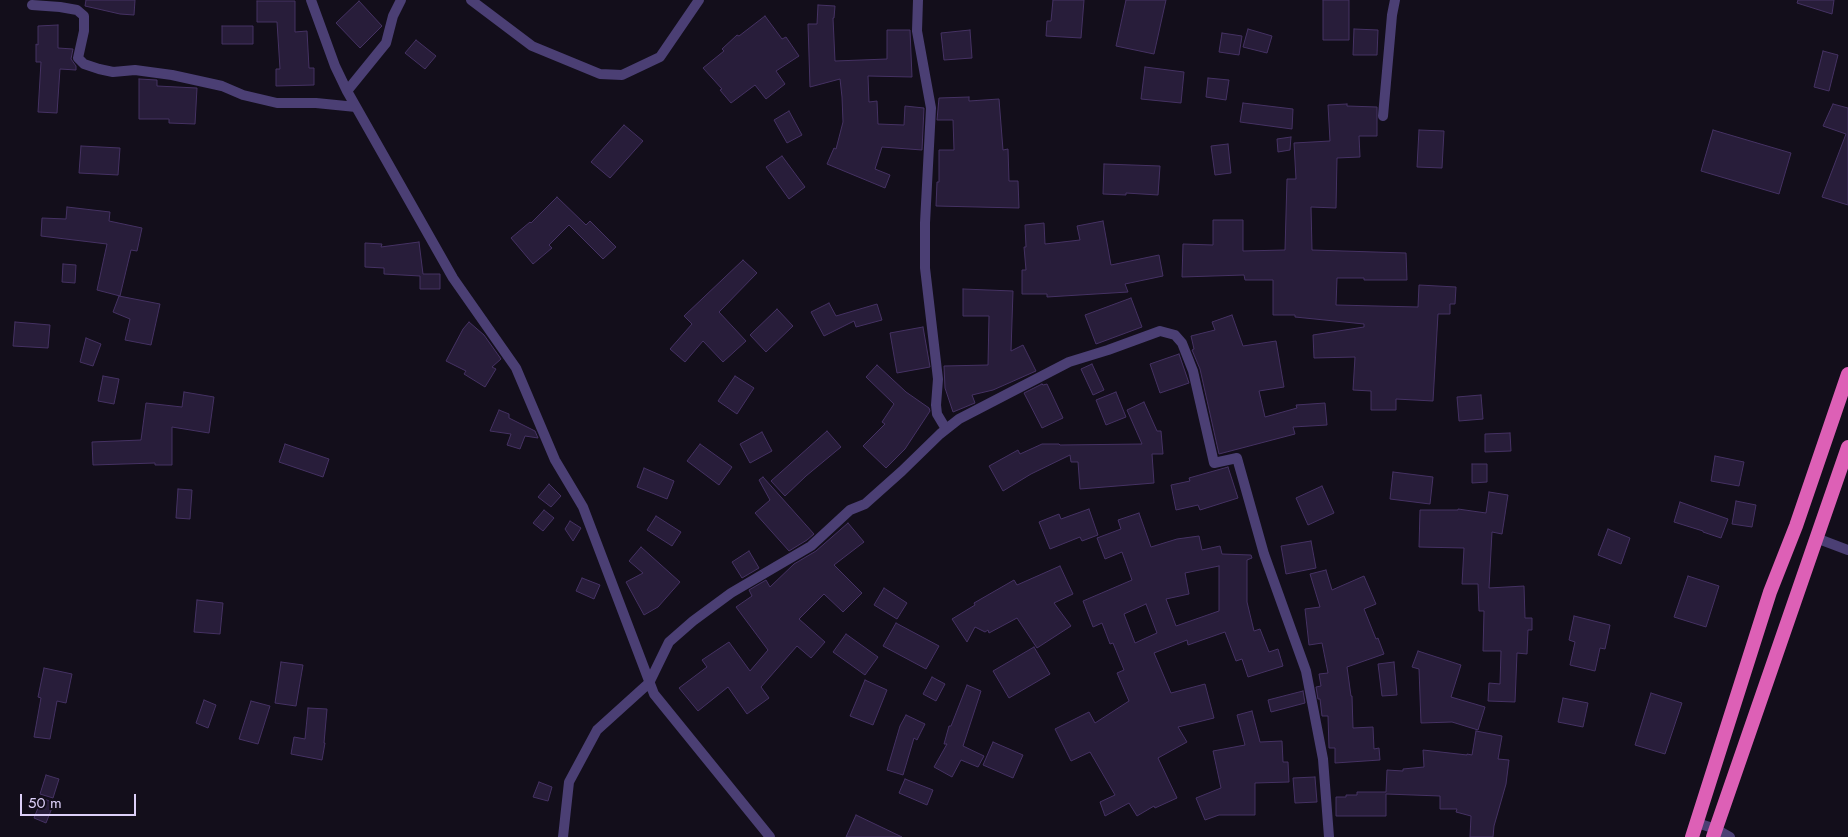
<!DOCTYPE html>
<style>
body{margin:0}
#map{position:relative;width:1848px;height:837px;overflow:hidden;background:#130e1b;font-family:Jost,sans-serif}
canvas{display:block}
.scale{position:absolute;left:20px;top:794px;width:116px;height:22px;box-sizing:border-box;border:2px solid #dccff8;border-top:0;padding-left:6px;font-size:15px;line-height:18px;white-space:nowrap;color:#dccff8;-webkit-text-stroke:4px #130e1b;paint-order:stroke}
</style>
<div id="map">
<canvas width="1848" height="837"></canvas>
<div class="scale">50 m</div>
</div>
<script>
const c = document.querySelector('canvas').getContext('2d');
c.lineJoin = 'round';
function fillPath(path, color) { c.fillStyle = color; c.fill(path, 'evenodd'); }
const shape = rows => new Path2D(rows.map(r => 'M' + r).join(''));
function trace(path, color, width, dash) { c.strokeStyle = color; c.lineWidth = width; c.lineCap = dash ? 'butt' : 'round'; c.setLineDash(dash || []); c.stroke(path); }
const building = shape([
 [86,0,135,0,134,15,120,14,85,6,86,0],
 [1053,0,1084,0,1081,38,1046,36,1047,21,1051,21,1053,0],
 [1126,0,1166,0,1154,54,1116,46,1126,0],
 [1323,0,1349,0,1349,40,1323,40,1323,0],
 [1798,0,1834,0,1832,14,1797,3,1798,0],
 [257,1,295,1,295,32,307,31,309,68,314,68,314,85,276,86,276,69,280,69,277,22,257,22,257,1],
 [359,1,382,26,360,48,336,23,359,1],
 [818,5,835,6,834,18,833,18,835,61,887,59,887,30,910,30,912,77,868,76,869,102,877,101,878,124,904,125,905,106,924,108,922,150,882,147,875,169,890,175,885,188,827,164,834,148,836,149,843,122,842,97,840,79,810,87,808,24,817,24,818,5],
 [765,16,782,39,786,37,799,56,776,71,785,84,766,99,755,85,731,103,720,90,722,89,703,68,724,51,722,49,737,35,739,36,765,16],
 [58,25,58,48,73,49,71,59,76,66,76,70,60,69,57,113,38,112,41,62,36,62,36,44,38,45,38,26,58,25],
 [222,26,253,26,253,44,222,44,222,26],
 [1248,29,1272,36,1267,53,1243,47,1248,29],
 [1354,29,1378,30,1377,55,1353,55,1354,29],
 [970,30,972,58,944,60,941,33,970,30],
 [1222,33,1242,36,1239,55,1219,52,1222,33],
 [416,40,436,56,425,69,405,53,416,40],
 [1823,51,1838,55,1829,91,1814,87,1823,51],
 [1145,67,1184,72,1181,103,1141,99,1145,67],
 [1208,78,1229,80,1226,100,1206,97,1208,78],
 [139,79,157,80,157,86,197,88,195,124,169,123,169,119,139,119,139,79],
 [969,97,969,101,999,99,1003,150,1008,149,1009,181,1018,181,1019,208,936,206,937,182,939,182,939,150,954,150,953,120,937,120,939,98,969,97],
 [1243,103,1293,109,1292,129,1240,122,1243,103],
 [1347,104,1347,106,1377,107,1377,136,1359,136,1360,157,1337,158,1336,208,1311,207,1312,250,1406,253,1407,280,1364,280,1364,278,1337,278,1336,305,1418,307,1419,285,1456,287,1455,304,1450,304,1450,314,1438,314,1433,401,1396,399,1396,410,1371,410,1371,391,1353,390,1355,357,1314,358,1313,335,1364,327,1364,324,1295,317,1295,315,1273,315,1273,280,1245,280,1244,275,1182,277,1183,244,1213,245,1213,220,1243,220,1243,251,1285,250,1287,179,1296,179,1294,143,1330,141,1328,105,1347,104],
 [1833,104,1848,108,1848,205,1822,197,1846,134,1823,126,1833,104],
 [789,111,802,135,787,143,774,120,789,111],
 [624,125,643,141,610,178,591,162,624,125],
 [1419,130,1444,131,1442,168,1417,167,1419,130],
 [1713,130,1791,153,1779,194,1701,171,1713,130],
 [1291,137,1290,150,1278,152,1277,139,1291,137],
 [1228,144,1231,173,1215,175,1211,146,1228,144],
 [81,146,120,148,118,175,79,173,81,146],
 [782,156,805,187,789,199,766,167,782,156],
 [1104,164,1160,166,1158,195,1126,193,1126,195,1103,194,1104,164],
 [557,197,586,225,590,221,616,247,603,259,569,225,549,245,552,248,533,264,511,238,530,222,531,223,557,197],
 [67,207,110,212,109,221,142,228,137,251,131,250,120,296,97,290,107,244,41,236,42,218,66,219,67,207],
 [1103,221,1111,265,1159,255,1163,276,1125,284,1128,292,1047,297,1047,294,1022,294,1022,270,1026,270,1024,247,1026,247,1025,225,1044,223,1045,244,1080,240,1077,226,1103,221],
 [419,242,423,274,440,274,440,289,420,289,420,276,384,274,384,268,365,267,365,243,382,244,381,247,419,242],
 [743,260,757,273,719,312,746,341,723,362,703,341,685,362,670,349,692,324,684,316,743,260],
 [63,264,76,265,75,283,62,282,63,264],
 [963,289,1013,291,1011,351,1023,345,1036,371,993,390,972,395,975,403,953,412,945,388,944,366,988,365,989,316,963,316,963,289],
 [119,296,160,304,151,345,125,340,130,319,113,312,119,296],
 [1131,298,1142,327,1096,344,1085,315,1131,298],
 [829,303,836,316,877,304,882,320,856,327,854,321,824,336,811,312,829,303],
 [777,309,793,326,766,352,750,335,777,309],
 [1232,315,1243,346,1276,341,1284,387,1259,391,1265,417,1297,408,1296,405,1325,403,1327,425,1293,427,1295,434,1219,454,1200,369,1192,350,1194,349,1191,336,1215,330,1212,322,1232,315],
 [15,322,50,325,48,348,13,346,15,322],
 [469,322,484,335,501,359,492,367,496,369,485,387,464,374,466,371,446,361,463,329,469,322],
 [923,327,930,367,897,373,890,333,923,327],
 [86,338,101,344,93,366,80,362,86,338],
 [1179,354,1189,383,1160,393,1150,364,1179,354],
 [1092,364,1104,390,1093,395,1081,369,1092,364],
 [877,365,906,392,929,408,930,411,905,449,886,468,863,446,885,424,882,422,894,404,866,377,877,365],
 [103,376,119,379,114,404,98,401,103,376],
 [735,376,754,388,737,414,718,401,735,376],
 [1042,384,1043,385,1047,384,1063,418,1042,428,1024,393,1042,384],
 [184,392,214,397,209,433,172,427,172,465,155,465,155,463,93,465,92,442,141,440,146,403,182,407,184,392],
 [1116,392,1126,417,1106,425,1096,400,1116,392],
 [1481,395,1483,419,1459,421,1457,397,1481,395],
 [1144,402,1157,431,1161,431,1163,454,1152,454,1154,483,1080,489,1078,462,1071,462,1070,455,1031,474,1003,491,989,466,1018,450,1020,454,1042,444,1059,444,1060,445,1142,444,1127,410,1144,402],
 [499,410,509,414,509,418,535,431,538,438,525,436,520,449,507,445,511,434,490,431,499,410],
 [827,431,841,447,806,476,785,496,771,481,827,431],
 [762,432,772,451,750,463,740,444,762,432],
 [1510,433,1511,451,1485,452,1485,434,1510,433],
 [285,444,329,459,323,477,279,462,285,444],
 [700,444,732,467,719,485,687,461,700,444],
 [1715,456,1744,462,1739,486,1711,481,1715,456],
 [1472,464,1487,464,1487,482,1472,483,1472,464],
 [1228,467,1238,498,1200,510,1198,505,1176,510,1171,485,1190,481,1189,478,1228,467],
 [644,468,674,481,667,499,637,487,644,468],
 [1393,472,1433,477,1430,504,1390,499,1393,472],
 [763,477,814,534,807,540,789,551,755,513,770,500,759,480,763,477],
 [549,484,561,496,551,507,538,497,549,484],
 [1322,486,1334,513,1308,525,1296,498,1322,486],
 [178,489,192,490,190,519,176,518,178,489],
 [1489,492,1508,495,1502,534,1492,532,1489,588,1524,586,1525,618,1532,618,1532,630,1528,630,1527,654,1517,653,1515,702,1488,701,1489,683,1500,684,1501,651,1483,651,1484,611,1479,611,1478,584,1462,584,1464,548,1419,547,1420,510,1458,510,1458,509,1486,513,1489,492],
 [1736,501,1756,505,1752,527,1732,524,1736,501],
 [1680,502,1728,519,1721,538,1703,532,1703,531,1674,522,1680,502],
 [1089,509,1098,535,1082,541,1080,537,1050,549,1039,522,1059,514,1061,519,1089,509],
 [544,510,554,518,543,531,533,523,544,510],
 [1139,513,1151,547,1177,539,1199,536,1202,550,1220,546,1222,554,1251,555,1252,558,1247,560,1247,602,1254,631,1260,629,1269,652,1278,649,1283,666,1248,677,1242,659,1236,661,1225,632,1188,645,1187,640,1154,653,1171,693,1205,684,1214,718,1178,727,1187,742,1158,758,1177,798,1155,808,1154,806,1137,816,1129,803,1105,816,1100,802,1115,795,1090,752,1071,761,1055,729,1089,712,1095,723,1129,701,1117,673,1124,670,1113,643,1110,644,1102,623,1093,627,1083,601,1132,580,1122,552,1105,559,1097,538,1121,529,1118,520,1139,513],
 [1219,566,1219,611,1176,626,1166,599,1189,594,1185,573,1219,566],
 [1146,604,1157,633,1135,643,1124,614,1146,604],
 [656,516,681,532,672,546,647,530,656,516],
 [570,521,581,528,573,541,565,529,570,521],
 [848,523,864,542,834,565,862,593,843,612,824,594,799,619,825,642,811,658,797,646,761,687,769,698,747,714,728,687,698,711,679,688,707,667,702,660,729,642,750,671,768,650,736,607,752,596,749,590,766,580,770,587,794,564,816,551,848,523],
 [1608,529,1630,538,1621,564,1598,555,1608,529],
 [1311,541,1316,568,1286,574,1281,546,1311,541],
 [641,547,680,582,658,607,644,615,626,582,643,573,629,561,641,547],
 [749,551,759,568,742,578,732,562,749,551],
 [1060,566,1073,594,1054,603,1071,626,1037,648,1017,618,989,633,988,630,985,632,975,627,967,642,952,619,975,605,974,603,1014,580,1017,585,1060,566],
 [1326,570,1332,590,1364,576,1376,604,1364,609,1376,639,1378,638,1384,654,1347,667,1351,696,1352,696,1353,728,1373,727,1374,749,1379,748,1380,760,1335,763,1335,748,1329,748,1328,716,1322,716,1320,699,1318,699,1316,687,1321,686,1319,674,1328,673,1322,643,1309,645,1305,609,1320,607,1310,574,1326,570],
 [1688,576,1719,586,1706,627,1674,617,1688,576],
 [582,578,600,585,594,599,576,591,582,578],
 [884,588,907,603,897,619,874,605,884,588],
 [197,600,223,603,220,634,194,632,197,600],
 [1574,616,1610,625,1605,649,1600,648,1595,671,1570,665,1575,642,1569,640,1574,616],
 [896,623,939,646,926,669,883,646,896,623],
 [846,634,878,657,865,675,833,652,846,634],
 [1034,647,1050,674,1009,698,993,671,1034,647],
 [1418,651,1461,665,1451,697,1485,707,1478,730,1452,722,1421,723,1419,669,1412,667,1418,651],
 [281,662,303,665,296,706,275,703,281,662],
 [1394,662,1397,695,1382,696,1378,664,1394,662],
 [44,668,72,674,66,703,57,701,50,739,34,737,41,698,38,697,44,668],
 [932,677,945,684,936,701,923,694,932,677],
 [865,680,887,690,873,725,850,716,865,680],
 [967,685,981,691,963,746,984,756,978,767,961,760,952,777,934,767,947,744,944,744,949,726,951,726,967,685],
 [1303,691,1305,703,1271,712,1268,700,1303,691],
 [1651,693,1682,703,1665,754,1635,745,1651,693],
 [1563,698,1588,703,1583,727,1558,722,1563,698],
 [204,700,216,705,208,728,196,723,204,700],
 [251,701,270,706,258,744,239,739,251,701],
 [308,708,327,709,324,743,325,743,322,760,291,754,294,737,305,739,308,708],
 [1252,711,1260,742,1282,741,1283,762,1288,762,1289,782,1255,783,1255,815,1219,815,1205,820,1196,798,1221,788,1213,751,1245,745,1237,715,1252,711],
 [906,715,925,724,917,740,914,738,903,775,887,770,900,726,906,715],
 [1476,731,1502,736,1498,759,1509,760,1506,784,1494,826,1493,837,1470,837,1471,816,1456,812,1457,809,1440,809,1440,796,1386,794,1386,816,1336,816,1336,797,1346,797,1346,795,1357,795,1357,792,1386,792,1387,770,1403,771,1403,769,1424,767,1423,750,1467,755,1467,754,1472,755,1476,731],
 [993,742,1023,755,1013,778,983,765,993,742],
 [46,775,59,779,53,798,40,794,46,775],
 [1315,777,1317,802,1295,803,1293,778,1315,777],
 [905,779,933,790,927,805,899,793,905,779],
 [539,782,552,787,548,801,533,797,539,782],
 [42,798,54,803,46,823,34,818,42,798],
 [856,815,902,837,846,837,856,815]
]);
fillPath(building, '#281d3a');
trace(building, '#453263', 1);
trace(shape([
 [311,0,335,66,347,91,453,278,516,368,555,460,583,507,654,694,770,837],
 [471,0,532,46,600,74,622,75,660,57,699,0],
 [918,0,917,31,931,108,925,223,925,268,938,379,936,405,937,414,946,429],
 [32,5,60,7,77,10,84,16,84,31,78,58,84,64,99,69,113,72,135,70,172,75,222,86,243,95,277,103,316,103,356,107],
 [347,91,386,43,393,16,401,0],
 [1383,116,1392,15,1395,0],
 [1816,538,1848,550],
 [1697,823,1716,829,1730,837],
 [563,837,569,782,597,730,649,683,669,642,693,621,731,593,811,546,850,510,865,504,902,471,940,434,959,419,1069,362,1108,350,1160,331,1175,335,1182,343,1193,371,1214,463,1237,458,1264,554,1306,671,1323,759,1329,837]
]), '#4b3f74', 10);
trace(shape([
 [1692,837,1770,592,1796,526,1848,374],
 [1713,837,1848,447]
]), '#dd60b6', 14);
</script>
